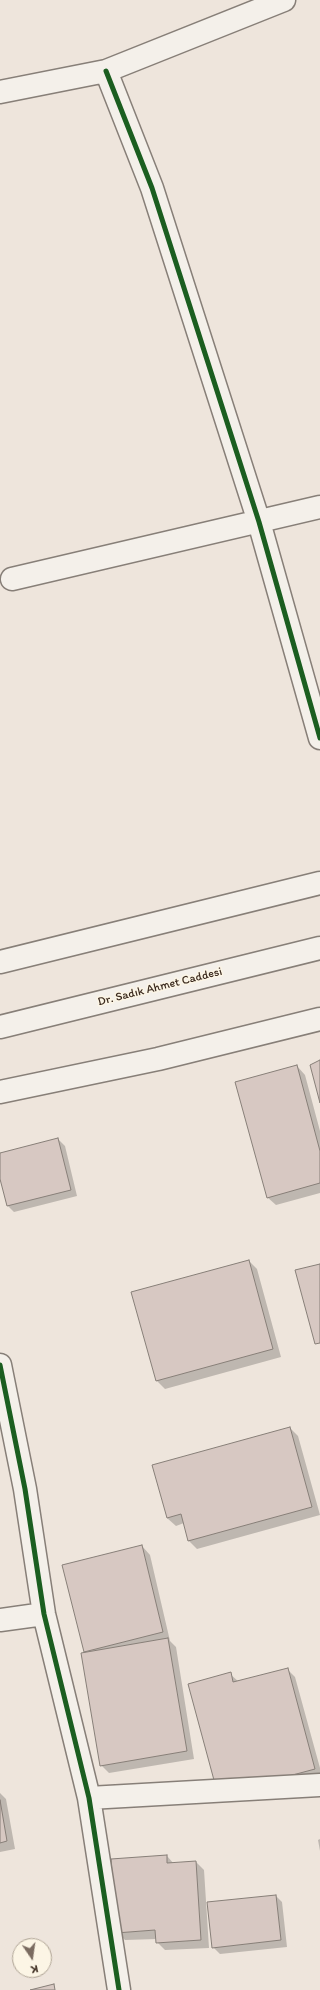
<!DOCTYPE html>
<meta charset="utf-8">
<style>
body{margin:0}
#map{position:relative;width:320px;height:1990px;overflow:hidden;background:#eee5dc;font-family:Itim,sans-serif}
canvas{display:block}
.north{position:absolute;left:12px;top:1938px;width:40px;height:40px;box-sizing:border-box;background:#fcf5e5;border:1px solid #afa495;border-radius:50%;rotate:167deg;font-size:11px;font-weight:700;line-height:16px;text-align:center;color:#3b2a1e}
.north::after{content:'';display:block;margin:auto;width:14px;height:18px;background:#7a6b60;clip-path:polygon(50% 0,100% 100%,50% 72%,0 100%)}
</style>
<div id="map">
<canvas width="320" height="1990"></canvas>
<div class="north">K</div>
</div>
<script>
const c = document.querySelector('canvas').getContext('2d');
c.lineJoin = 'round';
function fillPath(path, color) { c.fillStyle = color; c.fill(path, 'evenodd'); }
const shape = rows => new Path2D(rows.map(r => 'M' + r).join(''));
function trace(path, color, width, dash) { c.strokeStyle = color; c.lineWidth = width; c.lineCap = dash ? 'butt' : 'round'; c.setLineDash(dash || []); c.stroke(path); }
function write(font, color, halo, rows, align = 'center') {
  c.font = font + ' Itim,sans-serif'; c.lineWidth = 3; c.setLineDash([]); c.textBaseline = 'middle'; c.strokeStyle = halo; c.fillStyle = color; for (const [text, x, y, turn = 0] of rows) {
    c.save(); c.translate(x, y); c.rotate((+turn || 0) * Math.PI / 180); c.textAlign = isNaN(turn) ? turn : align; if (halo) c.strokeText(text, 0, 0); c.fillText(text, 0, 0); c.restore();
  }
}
fillPath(shape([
 [297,1066,305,1075,320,1131,320,1193,276,1205,267,1197],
 [58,1139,65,1146,77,1196,14,1212,7,1205,0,1175,0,1154],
 [249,1261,257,1269,281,1357,165,1389,157,1381],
 [290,1428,298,1436,320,1515,197,1549,189,1541,184,1523,176,1526,167,1518],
 [142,1546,150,1555,170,1641,176,1647,194,1759,109,1773,101,1765,85,1653,63,1566],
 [287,1669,295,1677,320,1768,320,1777,227,1802,219,1794,230,1674,239,1682],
 [0,1793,6,1799,15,1849,0,1852],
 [320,1839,320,1851,318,1840],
 [167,1856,174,1864,196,1862,204,1870,209,1948,165,1950,157,1942,157,1939,125,1940,117,1932],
 [276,1896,282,1902,287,1947,220,1954,213,1947]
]), '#0003');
const building = shape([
 [320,1060,320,1103,310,1065,320,1060],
 [297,1065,320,1151,320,1183,267,1198,235,1082,297,1065],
 [58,1138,71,1190,7,1206,0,1179,0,1153,58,1138],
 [249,1260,273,1349,156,1381,131,1292,249,1260],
 [320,1264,320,1343,315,1344,295,1270,320,1264],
 [290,1427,312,1507,188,1541,181,1514,167,1518,152,1465,290,1427],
 [142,1545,163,1632,84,1652,62,1565,142,1545],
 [168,1638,187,1751,100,1766,81,1653,168,1638],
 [288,1668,315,1769,218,1795,188,1684,231,1672,233,1682,288,1668],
 [0,1800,7,1841,0,1843,0,1800],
 [167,1855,167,1863,196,1861,201,1940,156,1943,155,1930,116,1933,111,1859,167,1855],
 [276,1895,281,1940,212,1948,207,1902,276,1895],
 [54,1984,55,1990,30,1990,54,1984]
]);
fillPath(building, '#d7c8c2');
trace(building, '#877f78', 1);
const minor = shape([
 [106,71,152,188,259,522,320,738],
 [0,92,106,71,284,0],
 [12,579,320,507],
 [0,962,320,883],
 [0,1365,25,1489,44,1614,89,1798,119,1990],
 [0,1620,44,1614],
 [89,1798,320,1785]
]);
const tertiary = shape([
 [0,1027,320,948],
 [0,1092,158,1059,320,1019]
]);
trace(minor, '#877f78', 25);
trace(tertiary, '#877f78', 25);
trace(minor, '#f4f0ea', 22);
trace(tertiary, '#f4f0ea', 22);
trace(shape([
 [106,71,152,188,259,522,320,738],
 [0,1365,25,1489,44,1614,89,1798,119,1990]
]), '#1b5e20', 5);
write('12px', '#3b2a1e', '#fcf5e5', [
 ["Dr. Sadık Ahmet Caddesi",160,987,-14]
]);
</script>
